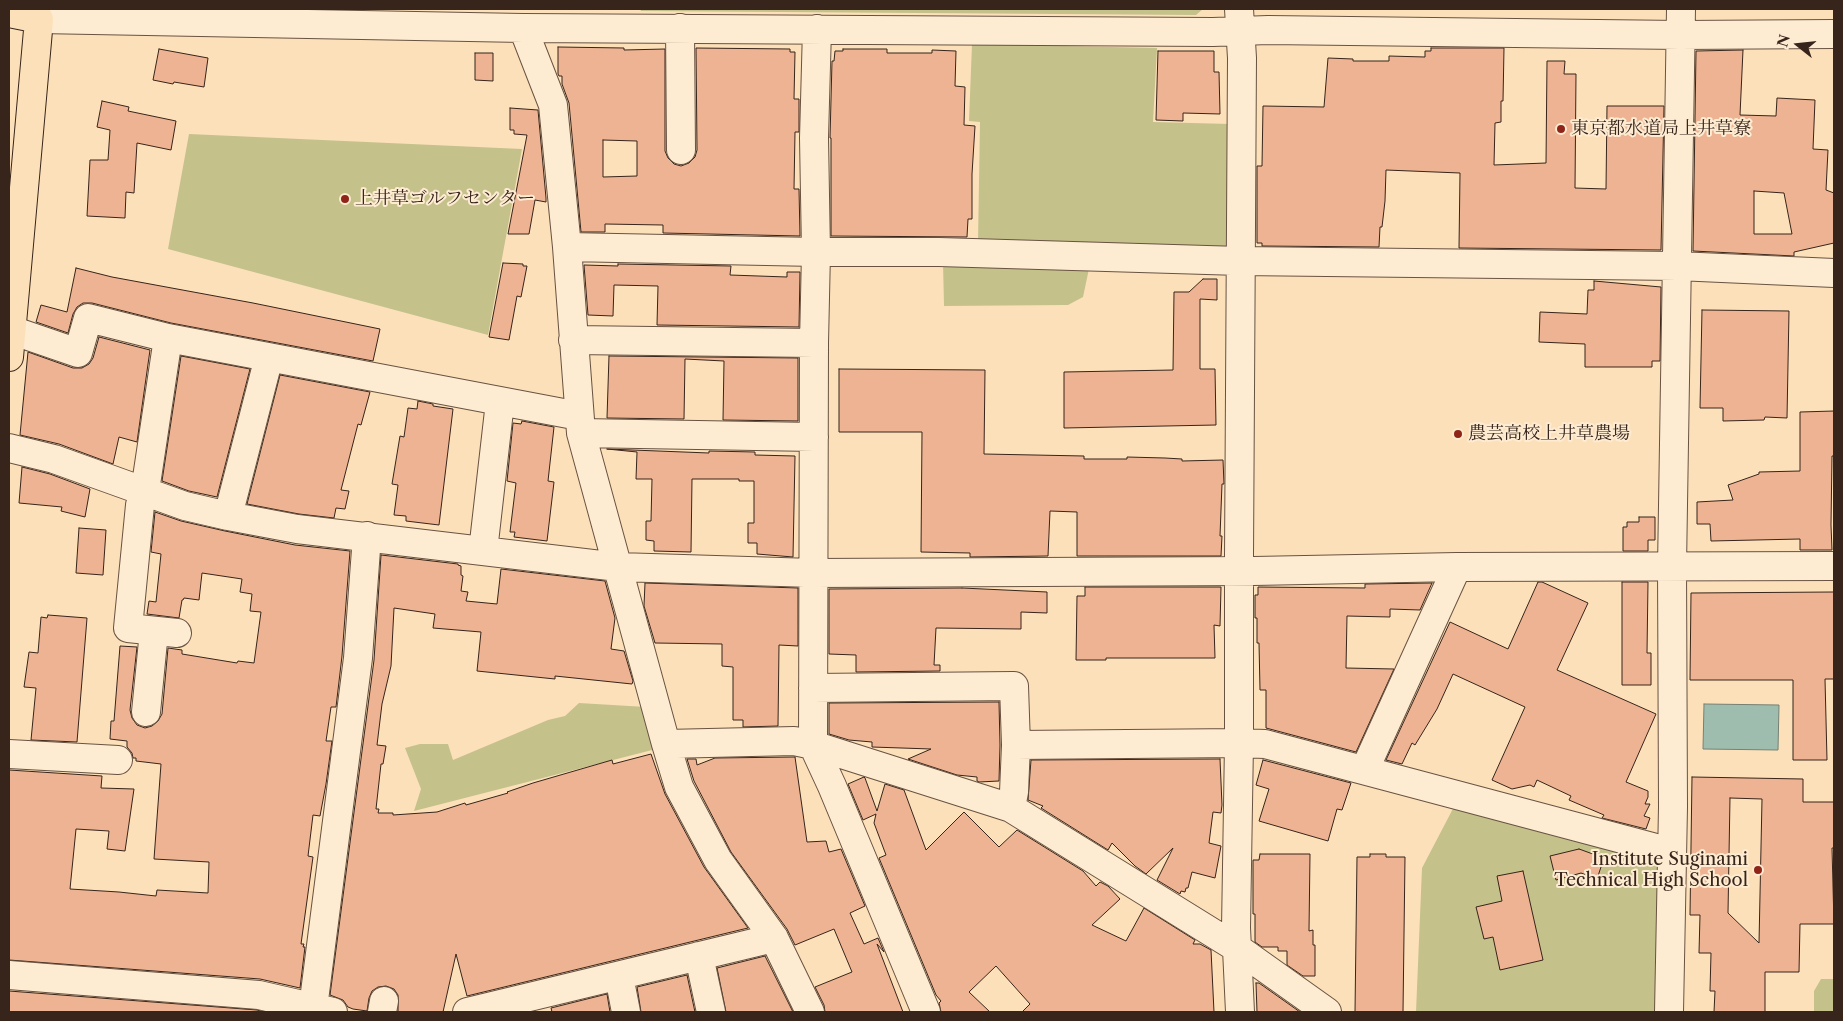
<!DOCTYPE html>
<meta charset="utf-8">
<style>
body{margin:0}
#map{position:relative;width:1843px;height:1021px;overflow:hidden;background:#fce0b9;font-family:"Libre Caslon Text",serif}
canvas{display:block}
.frame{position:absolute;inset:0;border:10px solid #37241a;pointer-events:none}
.north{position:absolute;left:1773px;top:20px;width:50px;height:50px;-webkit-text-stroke:4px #fdebd2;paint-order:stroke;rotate:286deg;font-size:14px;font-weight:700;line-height:20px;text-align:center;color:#37241a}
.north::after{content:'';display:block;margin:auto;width:18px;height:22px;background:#37241a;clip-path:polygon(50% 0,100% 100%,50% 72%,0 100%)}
</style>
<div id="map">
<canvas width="1843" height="1021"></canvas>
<div class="frame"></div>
<div class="north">N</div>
</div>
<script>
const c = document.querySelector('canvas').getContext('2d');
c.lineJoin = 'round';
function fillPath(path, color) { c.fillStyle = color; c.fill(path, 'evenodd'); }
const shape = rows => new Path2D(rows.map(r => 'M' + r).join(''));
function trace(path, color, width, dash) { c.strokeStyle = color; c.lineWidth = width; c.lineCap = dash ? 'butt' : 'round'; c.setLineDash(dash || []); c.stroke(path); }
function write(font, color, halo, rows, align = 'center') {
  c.font = font + ' "Libre Caslon Text","Noto Serif JP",serif'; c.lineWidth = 4; c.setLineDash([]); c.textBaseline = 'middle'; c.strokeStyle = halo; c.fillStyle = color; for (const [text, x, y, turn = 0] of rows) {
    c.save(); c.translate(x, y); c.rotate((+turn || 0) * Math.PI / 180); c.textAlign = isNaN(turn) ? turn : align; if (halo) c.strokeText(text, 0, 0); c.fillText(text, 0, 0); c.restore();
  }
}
fillPath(shape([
 [640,9,1203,9,1196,15,641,11],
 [972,44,1157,48,1153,122,1230,124,1232,241,1219,252,978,243,980,122,969,121],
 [189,134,522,149,488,335,168,249],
 [943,263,1090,264,1083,297,1068,305,944,306],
 [579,703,646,707,656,749,414,811,421,789,405,748,420,744,448,744,453,760,548,720,565,716],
 [1457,801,1663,862,1659,1012,1416,1012,1422,868],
 [1821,979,1834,979,1834,1012,1814,1012,1814,991]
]), '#c5c18b');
const water = shape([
 [1704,704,1779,705,1778,750,1703,749,1704,704]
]);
fillPath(water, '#9fbdaf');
trace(water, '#758073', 1);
const building = shape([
 [558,47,624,48,624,50,665,49,665,151,668,158,674,164,681,166,689,163,695,157,697,150,696,48,790,49,790,52,795,52,794,99,799,99,799,132,795,132,794,189,799,189,800,236,663,233,663,225,605,224,605,232,581,232,569,103,562,84,562,76,559,76,558,74,558,47],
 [603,140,637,141,637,176,603,177,603,140],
 [1431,48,1504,48,1503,101,1501,101,1501,122,1495,123,1494,165,1546,163,1547,61,1565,61,1564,74,1576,74,1575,188,1606,189,1607,106,1664,106,1661,250,1459,248,1460,173,1386,170,1385,201,1382,227,1380,227,1379,247,1262,246,1262,243,1257,243,1257,166,1262,166,1263,106,1324,107,1328,58,1353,59,1353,61,1389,61,1389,56,1425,57,1425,51,1431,51,1431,48],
 [159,49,208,58,204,87,174,82,173,84,153,80,159,49],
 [843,49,887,49,887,53,932,53,932,50,956,51,955,86,965,87,964,125,975,126,972,174,972,219,968,219,967,237,831,236,831,138,830,138,832,61,834,61,835,51,843,51,843,49],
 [1743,50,1740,115,1776,116,1777,98,1815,100,1813,149,1828,150,1826,190,1834,193,1834,243,1794,252,1794,256,1693,251,1696,51,1743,50],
 [1754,191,1784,193,1792,234,1754,234,1754,191],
 [1158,51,1214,51,1214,72,1219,72,1220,114,1183,113,1183,121,1156,120,1158,51],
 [475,53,493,53,493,81,475,80,475,53],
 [102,101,129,107,128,111,176,121,171,150,137,143,134,193,126,192,125,218,87,216,90,160,108,160,110,130,97,127,102,101],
 [510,108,538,110,546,198,546,202,535,200,529,234,508,234,527,135,514,134,514,130,510,130,510,108],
 [503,263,523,264,523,266,527,266,521,297,517,296,509,340,489,337,503,263],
 [618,264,731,266,730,275,787,277,787,272,800,272,799,327,657,325,658,286,614,285,613,316,588,315,584,265,618,266,618,264],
 [76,268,112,277,253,303,380,329,373,361,171,323,92,303,83,303,77,307,73,314,68,333,36,322,41,305,67,312,76,268],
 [1203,279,1217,279,1217,300,1200,299,1200,369,1215,369,1216,425,1064,428,1064,372,1173,370,1174,292,1189,292,1203,279],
 [1594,281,1661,287,1660,361,1652,361,1652,367,1585,367,1585,344,1539,342,1540,312,1587,314,1588,290,1594,290,1594,281],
 [1702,310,1789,311,1787,418,1765,417,1764,420,1723,421,1723,408,1700,408,1702,310],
 [99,337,150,350,137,442,119,437,113,464,59,444,20,435,28,352,73,368,82,368,89,364,93,358,99,337],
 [181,356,250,369,217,497,189,491,162,481,181,356],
 [609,356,798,358,798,421,723,420,724,361,685,359,684,419,607,418,609,356],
 [839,369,985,370,984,454,1084,456,1084,459,1127,459,1127,457,1165,458,1182,459,1182,461,1223,460,1224,484,1222,484,1220,536,1222,536,1221,556,1077,556,1077,512,1050,511,1048,556,970,557,970,553,921,552,922,432,839,432,839,369],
 [280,375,370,392,361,425,358,424,341,490,349,491,345,509,336,508,334,518,299,514,247,504,280,375],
 [418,401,433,404,433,406,453,409,439,525,406,521,406,516,394,515,398,485,392,484,400,436,404,437,408,408,417,409,418,401],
 [1834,411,1834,456,1832,456,1831,525,1832,550,1800,550,1800,539,1711,541,1710,524,1697,524,1697,502,1733,500,1728,485,1759,474,1759,472,1800,471,1800,412,1834,411],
 [522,421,554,427,548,481,554,482,547,541,514,537,515,532,510,532,516,483,507,481,513,423,521,424,522,421],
 [607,449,709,453,709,451,755,452,755,455,795,456,793,557,757,554,757,543,748,543,748,523,754,523,754,481,739,481,739,479,692,479,691,552,654,551,654,541,646,540,646,521,651,521,652,479,636,479,637,452,607,449],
 [22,467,50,474,90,489,85,517,61,511,62,507,19,503,22,467],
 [155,512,181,521,225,531,295,545,350,551,342,656,336,707,331,707,326,741,332,741,326,784,320,816,313,815,308,856,313,857,301,944,304,944,303,947,305,947,300,988,260,979,9,960,9,770,102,776,101,788,134,789,125,851,107,849,109,831,76,829,70,889,119,892,156,896,157,890,208,893,209,862,154,859,161,764,136,761,136,758,133,758,132,753,127,747,127,741,110,739,111,721,114,721,120,646,137,647,130,710,132,718,137,725,145,728,152,726,158,721,162,714,168,648,182,650,182,654,237,663,238,661,254,663,261,612,250,611,252,594,240,592,242,579,202,573,199,600,184,598,183,600,182,600,179,618,147,614,149,601,156,602,161,554,151,552,155,512],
 [1639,517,1655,517,1655,540,1648,540,1648,551,1623,551,1623,527,1627,527,1627,522,1639,522,1639,517],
 [79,528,106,530,103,575,76,573,79,528],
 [381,555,458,564,458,565,461,566,461,575,463,576,461,591,468,592,466,601,497,604,501,569,605,581,615,618,611,649,624,651,633,681,632,684,555,676,555,679,477,671,481,632,433,628,435,614,394,608,391,666,382,704,377,745,386,746,383,764,381,764,376,809,379,809,378,813,393,813,393,815,437,812,465,803,466,805,508,793,507,792,533,783,612,760,613,764,651,754,665,794,704,867,748,928,467,996,456,954,443,1012,398,1012,398,995,394,989,386,986,378,987,372,991,369,998,367,1011,353,1009,348,1007,343,1000,330,995,374,660,381,555],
 [1538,582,1542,582,1588,603,1557,670,1656,714,1626,782,1648,791,1648,797,1645,804,1650,804,1644,816,1650,818,1646,829,1602,818,1604,815,1569,800,1571,796,1537,780,1534,787,1530,785,1512,789,1492,780,1525,707,1453,674,1437,709,1415,745,1412,743,1402,764,1386,760,1450,622,1508,649,1538,582],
 [1622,582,1648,582,1647,653,1651,653,1651,685,1622,685,1622,582],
 [645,583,798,588,798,646,779,645,778,726,743,727,743,720,733,720,733,667,722,666,722,644,655,643,644,606,645,583],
 [1432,583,1420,610,1390,609,1390,617,1347,616,1346,668,1394,669,1356,752,1266,728,1266,690,1260,690,1259,643,1257,643,1257,618,1255,618,1255,595,1258,595,1258,587,1365,588,1365,584,1432,583],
 [1085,587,1221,587,1220,626,1214,625,1215,658,1106,658,1106,660,1076,660,1077,596,1085,596,1085,587],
 [962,588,1047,592,1047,613,1021,612,1021,629,936,628,934,665,940,665,940,671,856,672,856,655,829,654,829,589,962,588],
 [1834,592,1834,679,1825,679,1827,760,1793,760,1793,680,1690,680,1691,593,1834,592],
 [48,615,87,618,77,742,31,740,36,688,24,687,29,652,38,653,41,617,47,618,48,615],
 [999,702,1000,745,999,781,979,782,977,781,977,777,957,775,908,759,931,749,872,747,872,742,849,740,829,734,829,703,999,702],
 [795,757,807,842,826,841,829,852,841,849,865,906,850,913,864,944,878,938,884,952,877,944,903,1012,825,1012,824,1005,815,987,852,972,834,929,795,945,787,929,731,852,694,781,687,759,696,759,697,765,715,758,795,757],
 [1220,759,1222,805,1221,813,1213,812,1209,843,1221,846,1215,878,1192,872,1188,888,1186,888,1185,892,1181,891,1180,894,1157,880,1173,848,1146,874,1135,866,1112,843,1108,850,1041,808,1043,806,1028,800,1031,760,1220,759],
 [1263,760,1351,783,1342,810,1337,809,1328,841,1259,821,1269,789,1256,785,1263,760],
 [864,777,865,778,877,811,885,784,904,790,926,850,964,812,999,847,1017,830,1083,871,1096,886,1100,882,1108,886,1120,899,1092,925,1126,941,1144,908,1195,940,1193,944,1200,944,1211,950,1214,1012,1022,1012,1030,1004,996,966,969,992,990,1012,941,1012,939,1003,941,1001,936,995,879,858,886,855,874,823,876,814,863,820,848,784,864,777],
 [1692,777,1803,779,1803,802,1834,802,1834,848,1832,848,1834,924,1800,924,1799,972,1765,972,1765,1012,1714,1012,1715,991,1710,991,1711,953,1699,953,1700,915,1690,915,1692,777],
 [1730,798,1762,799,1759,943,1728,913,1730,798],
 [1579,849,1604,858,1597,879,1581,873,1556,880,1550,856,1579,849],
 [1260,854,1310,854,1309,931,1313,930,1313,945,1315,945,1315,976,1303,976,1287,965,1287,951,1278,951,1278,947,1262,947,1255,942,1255,914,1253,914,1253,860,1259,860,1260,854],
 [1370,854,1386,854,1386,857,1405,857,1403,1012,1355,1012,1357,857,1370,857,1370,854],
 [1523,871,1543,960,1500,970,1493,937,1484,939,1476,907,1502,901,1497,876,1523,871],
 [765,956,793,1012,726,1012,717,968,765,956],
 [687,975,695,1012,641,1012,637,987,687,975],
 [1256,983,1259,983,1300,1012,1257,1012,1256,983],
 [9,991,257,1010,264,1012,9,1012,9,991],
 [607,994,610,1012,552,1012,551,1008,607,994]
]);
fillPath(building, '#edb392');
trace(building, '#37241a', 1);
const minor = shape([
 [1239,9,1242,58,1239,556,1239,743,1236,928,1240,1012],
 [39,19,523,28,1213,32,1268,30,1680,35,1834,34],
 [523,28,553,105,567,247,581,433,666,744,679,787,718,860,774,938,810,1012],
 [680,28,681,150],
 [817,29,814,138,816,252,814,343,813,745,832,786,926,1012],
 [567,247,816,252,939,252,1240,261,1677,266,1834,273],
 [11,330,78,353,88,318,168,338,579,416],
 [168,338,145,491,140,505,128,628,177,633],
 [573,340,814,343],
 [581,433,814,437],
 [9,448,54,459,185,506,228,516,297,529,618,567,813,573,1254,571,1457,567,1834,566],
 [228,516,269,357],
 [483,551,500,402],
 [813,688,1014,686,1016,745,1239,743,1265,744,1671,852],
 [146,712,154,631],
 [666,744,794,741,813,745,1011,808,1237,948,1327,1012],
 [9,754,118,760],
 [1365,769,1457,567],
 [1011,808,1014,792,1016,745],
 [699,956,711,1012],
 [9,975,259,995,333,1012],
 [619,976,626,1012],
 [313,1008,358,658,367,536],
 [382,1012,384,1001],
 [467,1012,774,938],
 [1669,1012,1673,807,1672,567,1681,9]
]);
const major = shape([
 [9,13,39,19,9,357]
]);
trace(minor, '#685342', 30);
trace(major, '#37241a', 30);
trace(minor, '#fdebd2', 28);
trace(major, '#fce0b9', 28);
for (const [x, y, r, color] of [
 [1561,129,5,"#8f2418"],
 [345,199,5,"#8f2418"],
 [1458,434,5,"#8f2418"],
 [1758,870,5,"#8f2418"]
]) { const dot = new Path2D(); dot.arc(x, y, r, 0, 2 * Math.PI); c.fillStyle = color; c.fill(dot); trace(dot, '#fdebd2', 2); }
write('18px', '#37241a', '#fdebd2', [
 ["東京都水道局上井草寮",1571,129],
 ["上井草ゴルフセンター",355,199],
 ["農芸高校上井草農場",1468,434],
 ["Institute Suginami",1748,860,"right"],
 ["Technical High School",1748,881,"right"]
], 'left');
</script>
